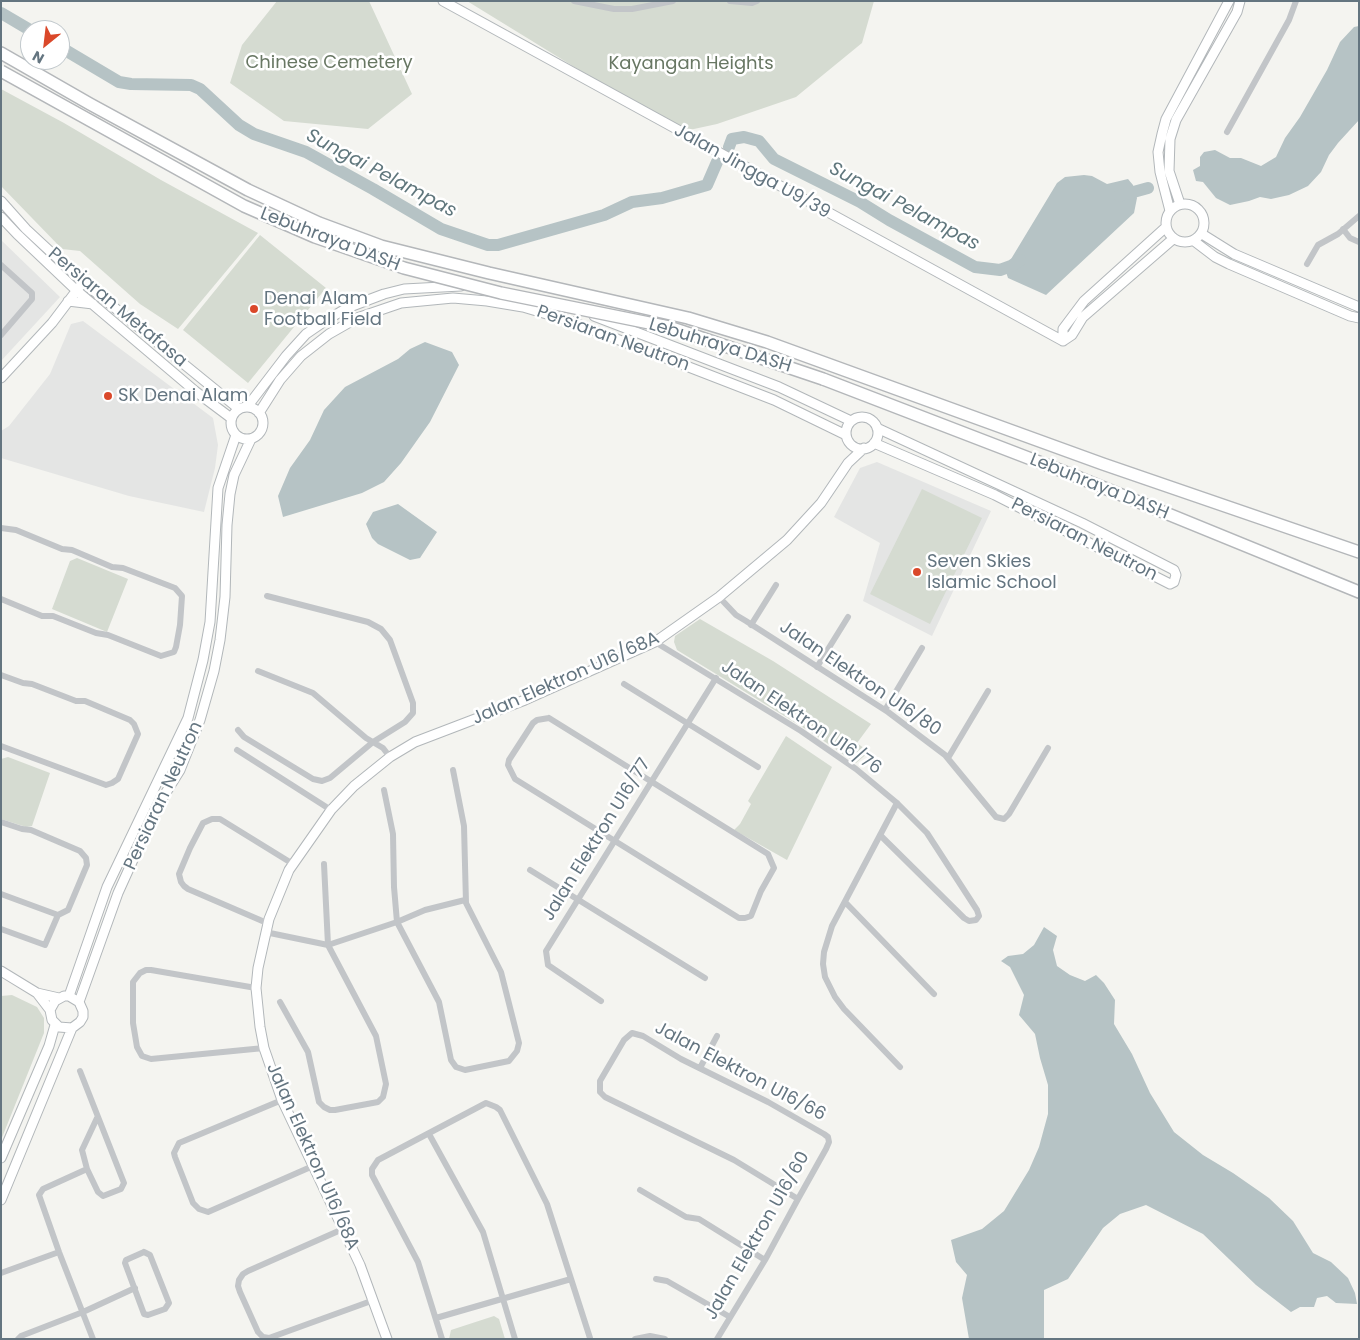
<!DOCTYPE html>
<style>
body{margin:0}
#map{position:relative;width:1360px;height:1340px;overflow:hidden;background:#f4f4f0;font-family:Poppins,sans-serif}
canvas{display:block}
.frame{position:absolute;inset:0;border:2px solid #647580;pointer-events:none}
.north{position:absolute;left:20px;top:20px;width:50px;height:50px;box-sizing:border-box;background:#fff;border:1px solid #c1c8cc;border-radius:50%;rotate:209deg;font-size:14px;font-weight:700;line-height:20px;text-align:center;color:#647580}
.north::after{content:'';display:block;margin:auto;width:18px;height:22px;background:#da482a;clip-path:polygon(50% 0,100% 100%,50% 72%,0 100%)}
</style>
<div id="map">
<canvas width="1360" height="1340"></canvas>
<div class="frame"></div>
<div class="north">N</div>
</div>
<script>
const c = document.querySelector('canvas').getContext('2d');
c.lineJoin = 'round';
function fillPath(path, color) { c.fillStyle = color; c.fill(path, 'evenodd'); }
const shape = rows => new Path2D(rows.map(r => 'M' + r).join(''));
function trace(path, color, width, dash) { c.strokeStyle = color; c.lineWidth = width; c.lineCap = dash ? 'butt' : 'round'; c.setLineDash(dash || []); c.stroke(path); }
function write(font, color, halo, rows, align = 'center') {
  c.font = font + ' Poppins,sans-serif'; c.lineWidth = 5; c.setLineDash([]); c.textBaseline = 'middle'; c.strokeStyle = halo; c.fillStyle = color; for (const [text, x, y, turn = 0] of rows) {
    c.save(); c.translate(x, y); c.rotate((+turn || 0) * Math.PI / 180); c.textAlign = isNaN(turn) ? turn : align; if (halo) c.strokeText(text, 0, 0); c.fillText(text, 0, 0); c.restore();
  }
}
fillPath(shape([
 [1,240,60,297,1,361],
 [83,321,213,418,218,445,215,468,204,512,129,496,1,458,1,431,9,426,50,374,71,324],
 [877,462,991,511,932,636,863,601,880,543,834,517,860,468]
]), '#e4e5e4');
fillPath(shape([
 [277,1,369,1,412,94,368,129,284,121,230,83,242,45],
 [467,1,874,1,862,43,796,97,717,124,680,132],
 [1,89,64,123,161,180,258,233,178,329,140,304,80,251,62,249,1,186],
 [260,235,326,288,248,383,183,330],
 [922,489,982,518,930,624,870,594],
 [77,558,128,579,107,632,52,609,70,561],
 [700,619,773,661,871,724,857,743,869,752,856,763,812,733,677,650,674,642,675,636],
 [786,736,832,767,787,860,734,830,740,824,751,804,748,801],
 [8,757,50,773,32,826,26,827,1,819,1,759],
 [12,995,37,1007,44,1018,44,1033,1,1140,1,996],
 [494,1316,499,1319,505,1339,449,1339,451,1330]
]), '#d5dbd1');
fillPath(shape([
 [1359,26,1359,120,1338,143,1329,155,1321,172,1308,186,1289,195,1271,199,1260,197,1249,201,1230,205,1216,198,1203,182,1196,181,1193,170,1200,166,1200,157,1204,152,1215,150,1230,158,1241,158,1261,166,1276,157,1285,138,1300,117,1327,70,1340,42,1354,27],
 [1084,175,1092,176,1107,184,1128,179,1133,185,1137,198,1134,213,1046,295,1008,278,1005,269,1057,183,1065,177],
 [425,342,452,352,459,365,430,422,401,463,384,482,362,493,283,517,278,496,290,468,310,440,324,410,345,387,398,359,410,349],
 [398,504,437,532,420,558,410,560,378,544,372,538,366,524,373,512],
 [1044,927,1057,936,1053,950,1057,966,1070,975,1085,981,1096,975,1104,983,1115,1000,1114,1024,1132,1054,1150,1093,1174,1132,1203,1155,1233,1173,1269,1198,1293,1221,1313,1253,1331,1262,1348,1278,1355,1293,1357,1304,1336,1303,1327,1296,1317,1298,1314,1307,1300,1307,1291,1312,1256,1285,1203,1234,1146,1205,1120,1214,1103,1228,1068,1279,1044,1290,1044,1339,969,1339,962,1298,967,1275,956,1262,951,1240,982,1229,1004,1211,1029,1170,1039,1147,1048,1114,1048,1085,1040,1058,1035,1034,1019,1015,1024,995,1010,967,1001,961,1008,956,1023,954,1034,945]
]), '#b6c3c5');
trace(shape([
 [1,13,30,30],
 [60,47,119,82,131,84,191,85,200,89,239,125,254,134,306,152,373,189,441,229,488,245,498,245,604,215,632,202,662,198,707,185,717,162],
 [729,147,732,139,744,137,759,141,774,159,860,202,889,220,975,267,1000,270,1011,266,1020,260],
 [1119,196,1148,188]
]), '#b6c3c5', 12);
const secondary = shape([
 [443,1,1063,341],
 [1,201,26,229,83,282,239,409],
 '1166 223a19 19 0 1 1 38 0a19 19 0 1 1-38 0Z',
 [1180,204,1169,171,1170,139,1176,120,1237,12,1240,1],
 [1170,211,1160,172,1158,152,1162,134,1166,119,1229,1],
 [1,217,17,234,77,291,195,391,231,418],
 [1202,234,1234,254,1359,307],
 [1194,241,1215,257,1229,264,1350,316,1359,318],
 [68,301,93,304],
 [594,316,779,387,851,421],
 [1063,341,1063,329,1084,301,1166,227],
 [1063,341,1072,335,1083,317,1173,239],
 [1,378,52,323,80,286],
 '231 423a16 16 0 1 1 32 0a16 16 0 1 1-32 0Z',
 [247,407,286,356,306,334,325,321,347,308,384,294,404,289,461,286],
 [259,413,280,380,301,356,329,334,357,318,401,303,453,298,487,301,523,307,570,321,774,400,846,435],
 '846 433a16 16 0 1 1 32 0a16 16 0 1 1-32 0Z',
 [874,443,995,495,1170,584,1174,582,1176,575,1174,570,1082,523,877,428],
 [1,971,37,993,59,998],
 [37,993,50,1010,52,1020,59,1027,72,1028,80,1022,83,1017,83,1011,79,1002,69,996,64,996,55,1001,50,1010],
 [69,996,107,887,188,718,203,660,210,622,218,488,236,435],
 [79,1002,118,893,157,807,180,770,200,720,214,671,220,640,225,597,227,525,230,494,234,475,251,439],
 [1,1158,49,1046,55,1025],
 [1,1200,72,1028],
 [387,1339,360,1265,282,1100,264,1048,260,1027,256,988,258,968,269,919,289,870,331,810,354,786,390,757,415,742,525,700,655,642,719,597,787,540,821,503,848,463,864,448]
]);
const highway = shape([
 [1,53,90,104,248,190,319,223,381,246,489,273,688,318,767,342,1103,464,1359,552],
 [823,379,1070,474,1359,592]
]);
trace(secondary, '#b2b7ba', 11);
trace(highway, '#b4b7ba', 14);
trace(shape([
 [574,1,614,9,632,9,673,1],
 [730,1,752,3,757,1],
 [1227,132,1289,20,1296,1],
 [1343,229,1350,238,1359,242],
 [1307,264,1318,245,1338,234,1359,216],
 [1,265,32,293,32,299,1,335],
 [1,528,16,530,62,549,72,550,112,567,123,568,175,588,182,596,180,625,176,647,174,652,161,656,108,635,96,633,53,616,42,616,1,599],
 [719,597,736,615,746,621,888,712,945,755,996,817,1004,819,1009,814,1048,748],
 [751,625,776,585],
 [655,642,801,731,856,769,897,803,927,833,977,910,979,916,976,920,969,921,964,918,880,835],
 [817,667,848,617],
 [258,671,313,693,366,738,383,748,390,757],
 [1,675,23,683,32,684,76,701,85,701,130,720,134,724,138,734,118,779,112,783,106,785,1,746],
 [624,684,758,767],
 [885,710,922,648],
 [549,718,768,854,774,868,761,891,751,916,745,918,739,918,515,779,508,765,509,760,533,723,537,720,549,718],
 [238,730,244,737,313,779,322,781,330,778,373,742,405,722,413,713,413,703,390,640,381,629,368,622,267,596],
 [237,750,331,810],
 [948,758,988,691],
 [384,790,393,834,394,887,397,922,439,1002,451,1060,456,1067,465,1070,509,1061,517,1051,519,1043,501,972,466,903,464,826,453,770],
 [897,803,832,926,824,952,823,964,825,977,835,997,844,1009,900,1067],
 [1,822,22,829,31,830,80,851,86,858,87,865,68,910,58,915,1,894],
 [530,870,705,978],
 [845,902,934,994],
 [267,923,188,889,184,886,181,882,179,874,190,848,203,823,212,819,220,819,293,864],
 [1,929,45,945,58,915],
 [265,932,328,945,397,922,425,910,465,900],
 [256,988,151,970,146,970,140,973,133,982,133,1023,137,1047,142,1056,151,1059,264,1048],
 [601,1001,548,965,546,951,716,678],
 [280,1002,308,1052,319,1102,324,1107,330,1110,335,1110,378,1102,383,1097,386,1084,376,1036,328,945,324,864],
 [700,1068,717,1036],
 [80,1071,124,1183,121,1189,103,1196,98,1192,87,1169,82,1150,97,1118],
 [282,1100,179,1143,174,1153,175,1157,193,1203,199,1209,208,1212,313,1166],
 [429,1134,483,1232,515,1339],
 [87,1169,43,1189,39,1195,59,1252,93,1339],
 [640,1190,686,1217,699,1219,765,1260],
 [343,1229,248,1271,243,1274,239,1280,238,1286,240,1292,258,1332,263,1337,269,1338,374,1300],
 [144,1252,150,1255,169,1303,165,1309,148,1315,144,1314,125,1263,126,1260,144,1252],
 [1,1273,59,1252],
 [656,1279,667,1281,730,1317],
 [436,1318,571,1279],
 [18,1339,21,1336,83,1312,135,1288],
 [442,1339,418,1262,372,1175,372,1169,378,1160,486,1103,496,1107,500,1110,547,1204,590,1338],
 [635,1339,650,1336,665,1339],
 [717,1339,765,1260,798,1199,826,1149,829,1142,828,1137,824,1134,768,1102,681,1059,643,1036,632,1033,624,1040,600,1081,600,1092,605,1097,734,1160,798,1199]
]), '#c2c5c8', 6);
trace(secondary, '#fff', 9);
trace(highway, '#fff', 11);
const highwayBridge = shape([
 [1,71,244,206,315,237,404,268,501,293,669,327,823,379]
]);
trace(highwayBridge, '#b4b7ba', 14, []);
trace(highwayBridge, '#fff', 11);
for (const [x, y, r, color] of [
 [254,309,5,"#da482a"],
 [108,396,5,"#da482a"],
 [917,572,5,"#da482a"]
]) { const dot = new Path2D(); dot.arc(x, y, r, 0, 2 * Math.PI); c.fillStyle = color; c.fill(dot); trace(dot, '#fff', 2); }
write('18px', '#687763', '#fff', [
 ["Chinese Cemetery",329,63],
 ["Kayangan Heights",691,64]
]);
write('18px', '#647580', '#fff', [
 ["Jalan Jingga U9/39",752,172,29],
 ["Lebuhraya DASH",330,240,21],
 ["Persiaran Metafasa",117,308,40],
 ["Persiaran Neutron",613,339,20],
 ["Lebuhraya DASH",720,346,17],
 ["Lebuhraya DASH",1099,487,22],
 ["Persiaran Neutron",1084,540,27],
 ["Jalan Elektron U16/68A",566,679,-24],
 ["Jalan Elektron U16/80",860,679,34],
 ["Jalan Elektron U16/76",801,718,34],
 ["Persiaran Neutron",164,796,-65],
 ["Jalan Elektron U16/77",597,840,-58],
 ["Jalan Elektron U16/66",740,1072,28],
 ["Jalan Elektron U16/68A",312,1157,66],
 ["Jalan Elektron U16/60",758,1236,-60]
]);
write('18px', '#647580', '#fff', [
 ["Denai Alam",264,299],
 ["Football Field",264,320],
 ["SK Denai Alam",118,396],
 ["Seven Skies",927,562],
 ["Islamic School",927,583]
], 'left');
write('italic 19px', '#60777d', '#fff', [
 ["Sungai Pelampas",381,174,28],
 ["Sungai Pelampas",904,207,28]
]);
</script>
